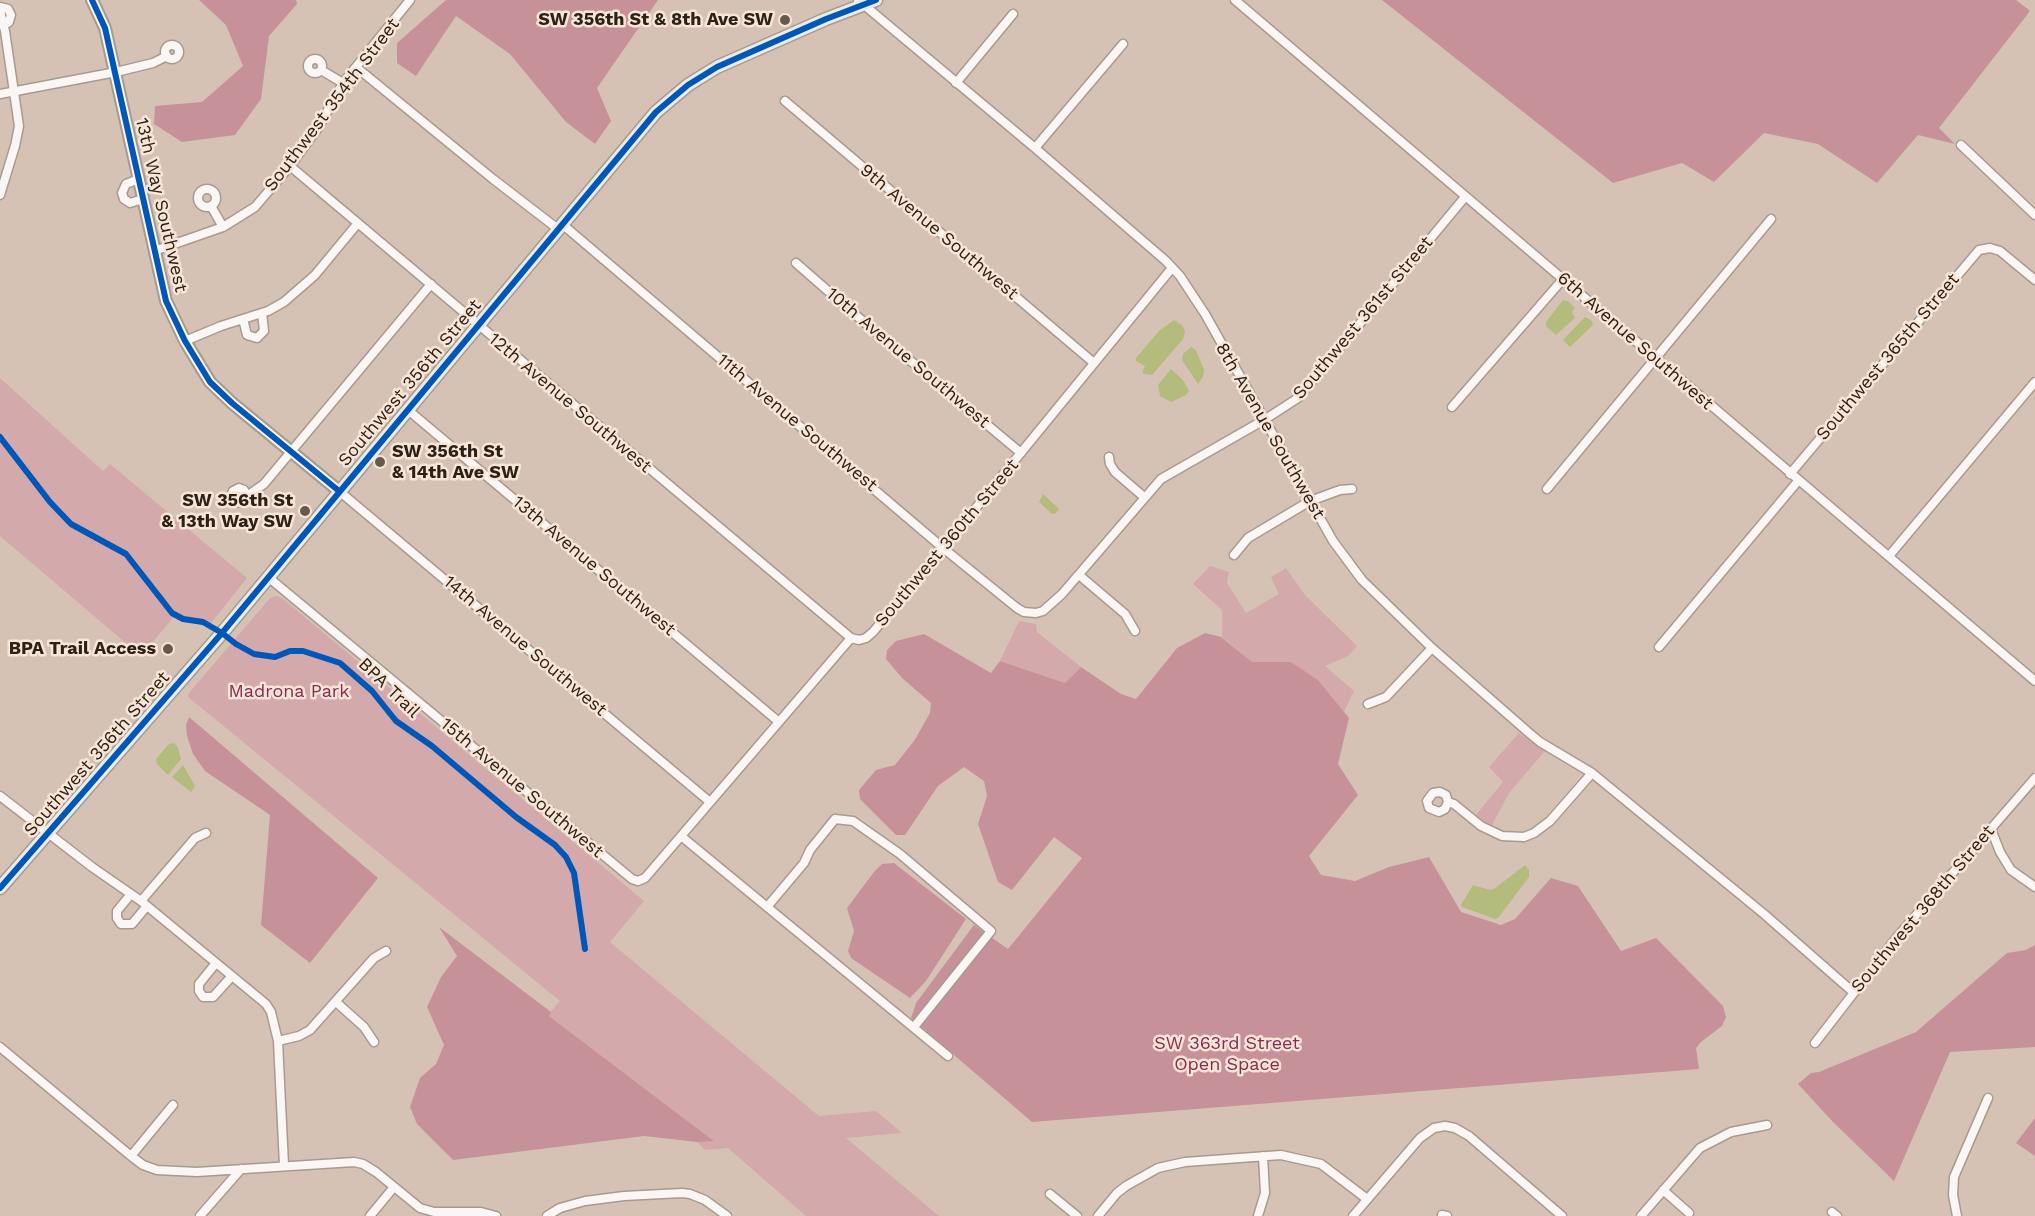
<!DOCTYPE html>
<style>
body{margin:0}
canvas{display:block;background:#d5c2b4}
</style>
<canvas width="2035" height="1216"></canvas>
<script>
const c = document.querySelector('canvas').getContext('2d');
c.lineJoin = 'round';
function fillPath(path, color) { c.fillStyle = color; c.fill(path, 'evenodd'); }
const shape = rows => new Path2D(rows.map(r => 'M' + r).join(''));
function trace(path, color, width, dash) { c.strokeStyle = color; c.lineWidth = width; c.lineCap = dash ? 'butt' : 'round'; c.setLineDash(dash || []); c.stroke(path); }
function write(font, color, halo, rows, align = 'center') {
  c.font = font + ' "Work Sans",sans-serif'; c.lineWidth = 5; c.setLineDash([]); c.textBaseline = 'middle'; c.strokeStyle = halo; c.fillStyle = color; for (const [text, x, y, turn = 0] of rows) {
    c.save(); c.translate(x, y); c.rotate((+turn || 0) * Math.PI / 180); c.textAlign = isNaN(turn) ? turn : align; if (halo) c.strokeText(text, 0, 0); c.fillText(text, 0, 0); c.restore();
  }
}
fillPath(shape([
 [0,378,103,471,110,464,247,578,207,628,203,622,173,618,141,656,0,536],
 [1210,566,1229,572,1227,583,1246,613,1279,594,1271,577,1286,568,1305,595,1357,646,1348,656,1325,666,1354,691,1344,712,1318,680,1291,662,1252,662,1222,637,1222,610,1193,584],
 [276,596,282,598,644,901,610,942,819,1116,876,1111,902,1133,846,1138,939,1216,806,1216,728,1148,705,1150,697,1142,713,1140,548,1015,560,1001,188,697,189,693,270,598],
 [1019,621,1036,624,1037,632,1081,667,1065,683,1000,661],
 [1519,733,1545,751,1509,793,1491,827,1475,816,1503,782,1489,767]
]), '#d3a9ac');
fillPath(shape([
 [199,0,296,0,297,4,269,36,261,99,235,135,182,142,154,124,155,106,202,102,243,66,226,25],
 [446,0,658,0,597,88,611,121,595,144,566,122,510,54,456,16,416,76,397,63,397,43],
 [1382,0,2016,0,2030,11,1939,128,1955,144,1918,135,1877,183,1818,144,1764,133,1714,182,1682,163,1613,183],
 [1205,633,1221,637,1252,662,1291,662,1318,680,1349,718,1338,764,1358,795,1309,856,1321,875,1355,881,1389,867,1429,857,1461,912,1501,925,1515,919,1551,878,1578,886,1621,951,1656,938,1723,1006,1726,1017,1722,1026,1701,1042,1696,1048,1699,1069,1032,1122,911,1018,916,1003,974,925,1008,949,1082,858,1054,837,1012,890,998,882,978,824,987,796,984,781,964,767,938,786,905,835,896,835,860,799,859,790,876,770,895,765,914,741,930,713,931,703,902,678,886,659,887,650,896,641,924,634,991,673,1000,661,1065,683,1081,667,1121,694,1136,699,1177,648],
 [189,717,378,878,310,963,261,925,270,815,205,771,193,754,187,736,186,725],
 [894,863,966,919,926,981,910,998,851,958,848,951,854,931,847,908,874,872,882,864],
 [439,927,551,1012,549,1016,714,1141,697,1142,644,1136,453,1160,417,1124,410,1107,420,1078,436,1064,444,1045,427,1007,441,977,457,956],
 [2035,945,2035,1047,1950,1052,1894,1181,1833,1122,1798,1084,1811,1073,1819,1072,1916,1032,2007,953,2026,950],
 [2035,1118,2035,1156,2016,1143]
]), '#c79199');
fillPath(shape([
 [1563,300,1568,301,1575,308,1572,312,1575,318,1556,335,1546,326,1546,322],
 [1585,317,1592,321,1593,325,1570,347,1563,340],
 [1174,320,1183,326,1185,331,1183,339,1152,375,1144,374,1142,372,1145,366,1136,361,1136,358,1159,331],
 [1191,347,1196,350,1204,370,1203,377,1198,384,1182,360,1183,354],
 [1171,369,1183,380,1189,391,1186,395,1171,402,1160,396,1158,385],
 [1043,494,1057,507,1059,509,1056,513,1052,514,1039,502],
 [174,743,178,747,181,759,168,775,157,764,156,759,169,744],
 [183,765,195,786,191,792,172,777],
 [1525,865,1529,870,1529,877,1498,918,1495,919,1462,907,1461,905,1473,885,1490,890,1494,889]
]), '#b3bb7d');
const minor = shape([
 [858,0,1035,148,1166,261,1180,276,1205,314,1333,541,1362,580,1432,648,1528,732,1540,742,1592,773,1764,914,1853,992],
 [1235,0,2035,681],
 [0,7,8,9,11,15,9,22,4,25],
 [0,11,5,31,19,126,15,146,0,195],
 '165 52a7 7 0 1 1 14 0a7 7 0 1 1-14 0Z',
 '308 66a7 7 0 1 1 14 0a7 7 0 1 1-14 0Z',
 [356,67,493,179,558,229],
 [321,70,343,83],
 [956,83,1013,14],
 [0,94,116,72,153,63,167,56],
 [785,101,1094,363],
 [1961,145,2035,215],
 [1035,148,1123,44],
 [290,166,851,638],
 [139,179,126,184,122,193,124,199,130,203,143,199],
 '198 198a9 9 0 1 1 18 0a9 9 0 1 1-18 0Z',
 [211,206,223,227],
 [562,224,943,548,1017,608,1024,612,1036,613,1043,611,1062,594,1161,479,1264,420,1298,398,1465,197],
 [154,251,223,227,255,207,290,166,318,128,343,83,410,0],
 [796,263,852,312,1021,453],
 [243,319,247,335,257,338,264,331,262,313],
 [185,341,221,326,268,311,284,302,315,275,358,223],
 [1452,407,1563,279],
 [408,410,779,722],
 [1109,457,1110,464,1115,472,1144,497],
 [1790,474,1979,250,1990,248,2000,251,2035,280],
 [1547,489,1771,219],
 [339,491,710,802],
 [247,496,244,490,239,488,233,491,231,497,234,502,243,503,247,496,264,484,431,284],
 [1234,555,1248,538,1310,501,1340,490,1352,489],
 [1889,556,2035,382],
 [1079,575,1125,614,1135,631],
 [268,577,632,879,638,881,645,878,851,638,859,640,866,638,873,632,943,548,1172,268],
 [1659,647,1798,481],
 [1368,704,1386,697,1432,648],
 [0,796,92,867,141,901,266,1004,271,1012,278,1041,284,1165],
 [1448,802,1445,809,1439,812,1429,808,1427,801,1433,793,1440,792,1446,795,1448,802,1454,804,1481,826,1502,836,1524,837,1534,833,1550,821,1592,773],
 [1991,829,2000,852,2011,870,2035,887],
 [681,836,948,1056],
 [131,894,117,911,117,918,121,924,132,924,147,906],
 [141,901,195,838,206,833],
 [767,907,804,863,810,850,835,819,853,821,900,854,991,931,914,1027],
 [216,963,199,984,199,991,203,997,213,997,232,976],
 [336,1002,364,1027,374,1042],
 [278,1041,299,1036,310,1030,374,958,386,951],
 [1815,1043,1897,937,2035,778],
 [0,1047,131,1156,143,1165,157,1170,197,1172,354,1162,363,1164,376,1172,420,1208,434,1212,481,1212,496,1216],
 [131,1156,173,1105],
 [1663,1190,1689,1213],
 [1050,1194,1077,1216],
 [1832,1212,1837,1216],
 [1442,1215,1447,1216],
 [200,1216,241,1169],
 [370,1216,394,1187],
 [547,1216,560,1208,585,1201,624,1196,682,1193,690,1194,705,1200,727,1216],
 [1098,1216,1117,1193,1126,1186,1158,1168,1185,1162,1281,1155,1321,1164,1367,1199],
 [1258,1216,1265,1193,1263,1156],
 [1353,1216,1420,1138,1434,1128,1445,1126,1455,1128,1469,1136,1562,1216],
 [1641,1216,1700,1148,1731,1132,1767,1125],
 [1957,1216,1953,1195,1954,1177,1988,1098]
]);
const tertiary = shape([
 [92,0,105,28,166,301,185,341,210,382,232,403,339,491]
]);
const secondary = shape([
 [0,888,222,633,656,112,688,85,717,67,826,19,876,0]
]);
trace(minor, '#a89a8f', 11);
trace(tertiary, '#a89a8f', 14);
trace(secondary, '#a89a8f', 15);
trace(minor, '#f9f6f4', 8);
trace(tertiary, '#f9f6f4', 10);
trace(secondary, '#eaeceb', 12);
trace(shape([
 [92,0,105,28,166,301,185,341,210,382,232,403,339,491],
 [0,437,50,502,71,524,126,554,172,613,183,619,203,622,222,633,236,644,254,654,275,657,290,651,303,651,340,663,372,691,396,721,432,746,516,817,555,845,566,857,574,873,585,949],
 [0,888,222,633,656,112,688,85,717,67,826,19,876,0]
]), '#0057b8', 6);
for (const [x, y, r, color] of [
 [785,20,6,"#68594d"],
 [380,462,6,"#68594d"],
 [305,511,6,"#68594d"],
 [168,649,6,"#68594d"]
]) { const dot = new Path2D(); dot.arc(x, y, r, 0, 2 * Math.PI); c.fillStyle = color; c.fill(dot); trace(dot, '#f7e5d7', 2); }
write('bold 18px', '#2d2016', '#f7e5d7', [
 ["SW 356th St & 8th Ave SW",773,20],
 ["SW 356th St",392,452,"left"],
 ["& 14th Ave SW",392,473,"left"],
 ["SW 356th St",293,501],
 ["& 13th Way SW",293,522],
 ["BPA Trail Access",156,649]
], 'right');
write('18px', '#2d2016', '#f7e5d7', [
 ["Southwest 354th Street",332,105,-53],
 ["13th Way Southwest",161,205,77],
 ["9th Avenue Southwest",939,232,40],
 ["Southwest 361st Street",1363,318,-50],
 ["6th Avenue Southwest",1635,341,41],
 ["Southwest 365th Street",1888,357,-50],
 ["10th Avenue Southwest",908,358,40],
 ["Southwest 356th Street",410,383,-50],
 ["12th Avenue Southwest",570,403,40],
 ["11th Avenue Southwest",797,423,40],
 ["8th Avenue Southwest",1270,431,60],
 ["Southwest 360th Street",947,543,-50],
 ["13th Avenue Southwest",594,566,40],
 ["14th Avenue Southwest",525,646,40],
 ["BPA Trail",389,688,44],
 ["Southwest 356th Street",97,754,-49],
 ["15th Avenue Southwest",522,788,40],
 ["Southwest 368th Street",1923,909,-50]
]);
write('18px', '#8d2850', '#f7e5d7', [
 ["Madrona Park",289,692],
 ["SW 363rd Street",1227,1044],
 ["Open Space",1227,1065]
]);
</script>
